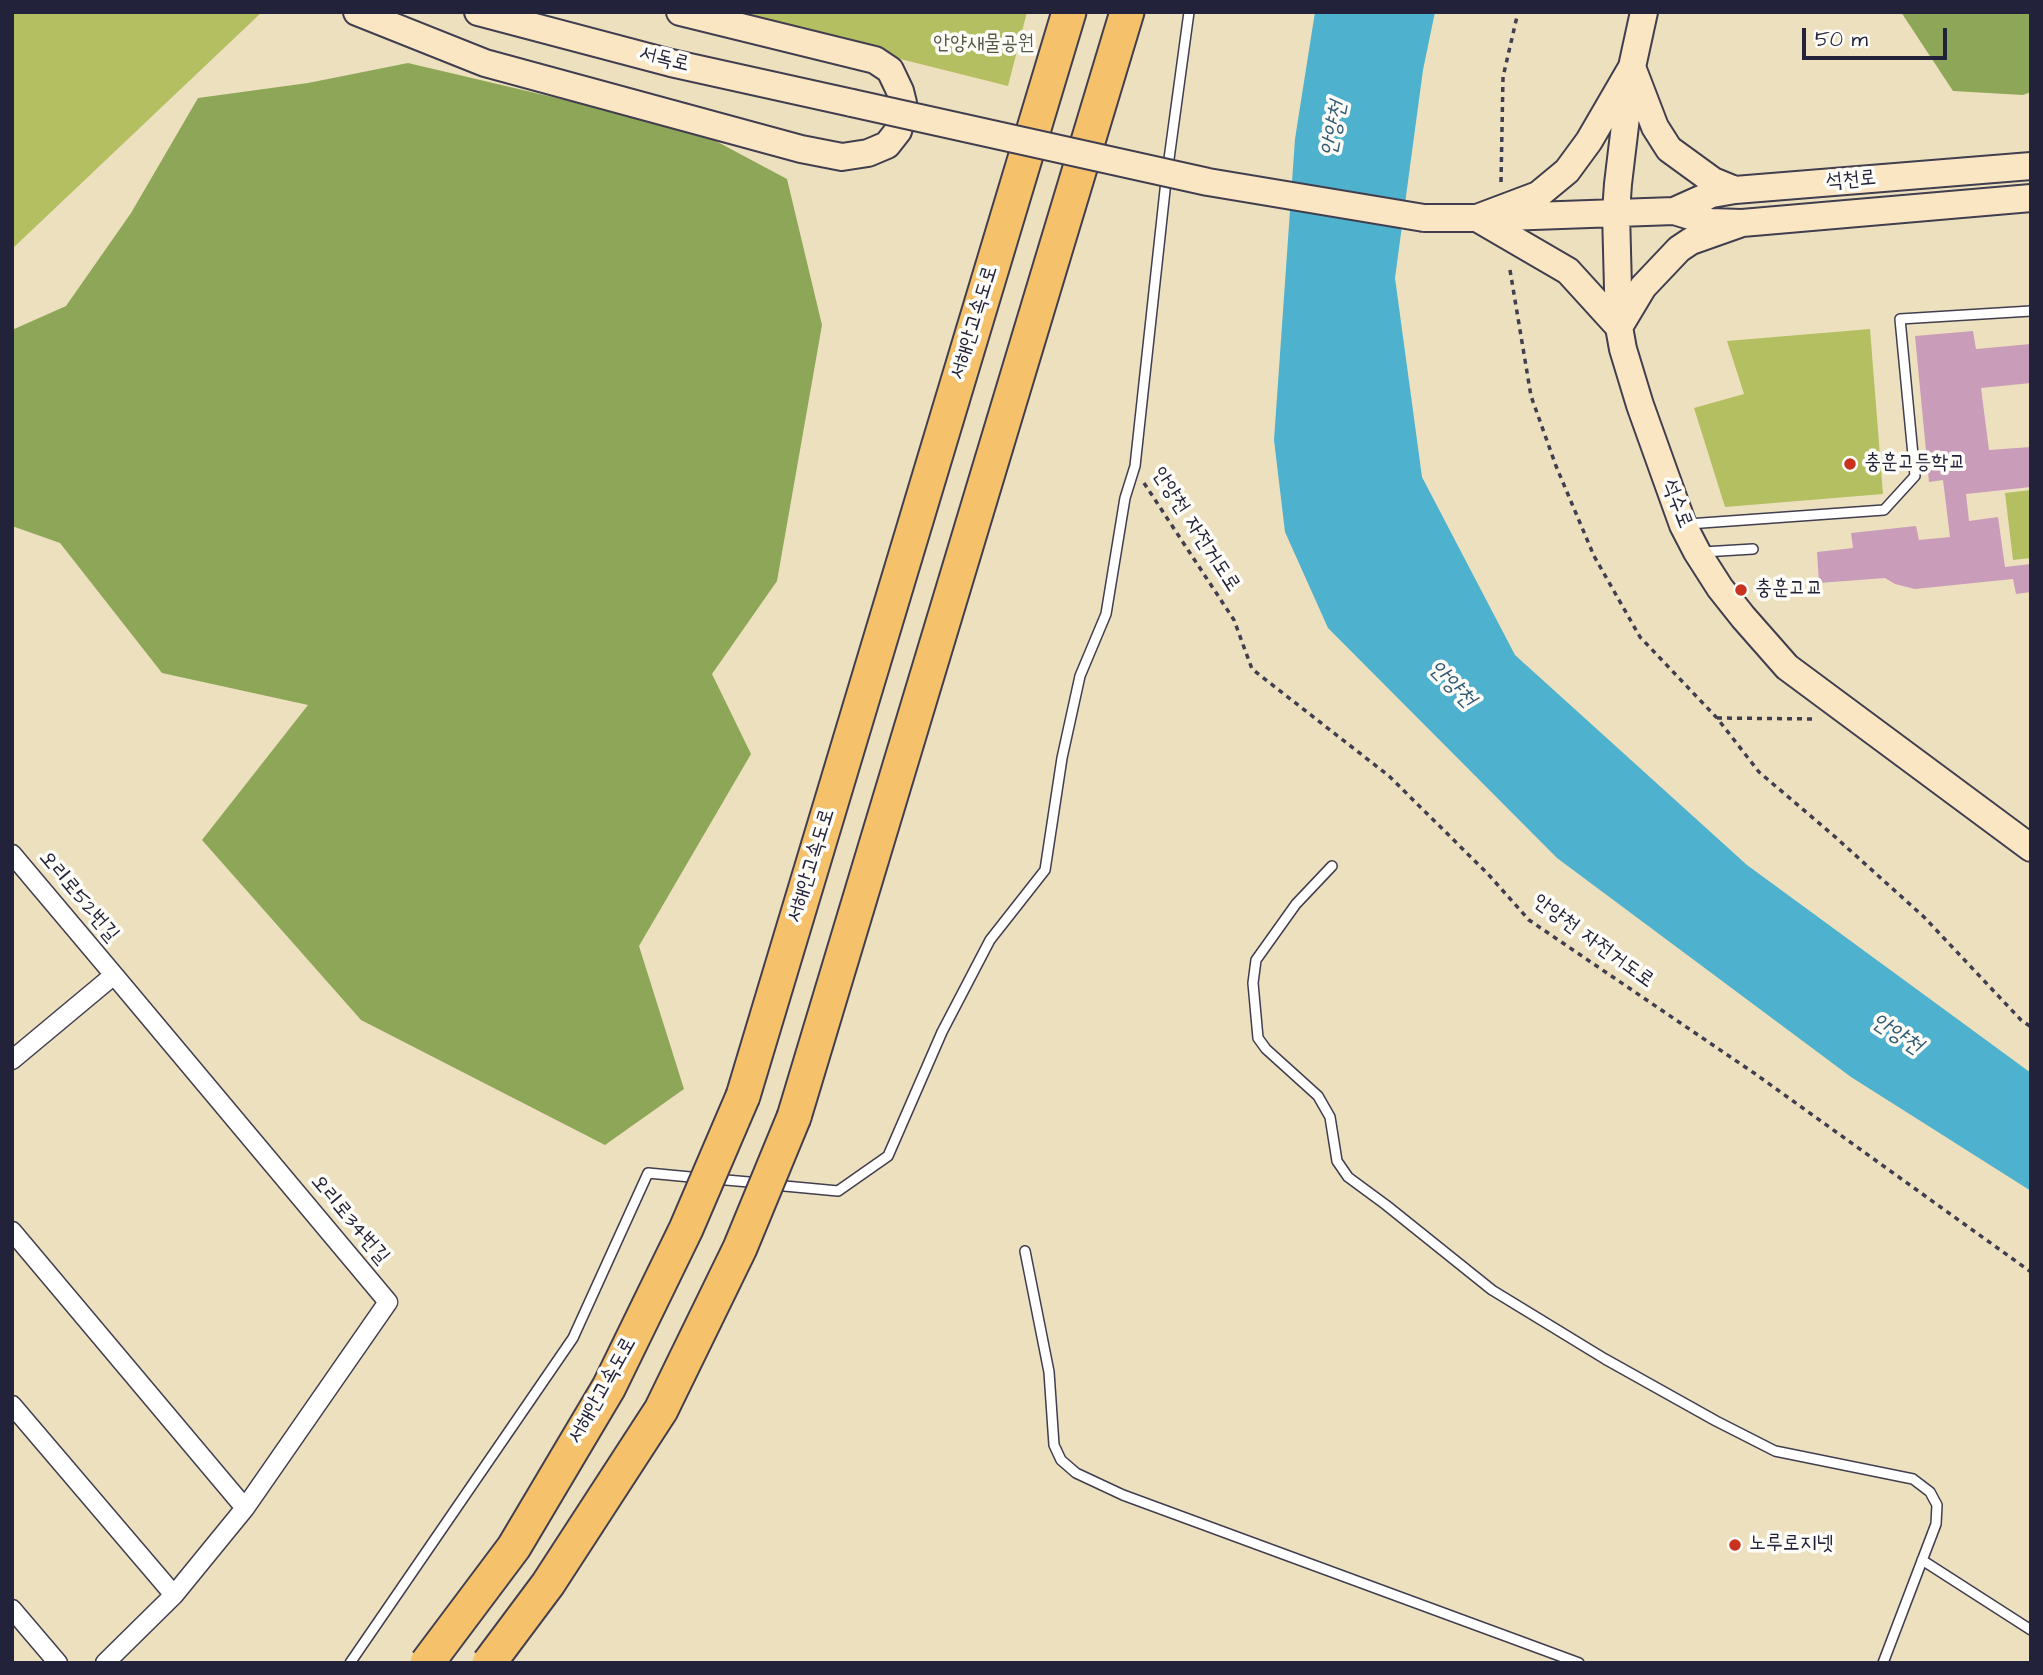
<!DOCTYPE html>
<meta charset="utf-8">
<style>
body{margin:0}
#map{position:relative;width:2043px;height:1675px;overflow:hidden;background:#ede0be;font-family:"Architects Daughter",sans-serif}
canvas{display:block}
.frame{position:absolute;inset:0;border:14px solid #22223b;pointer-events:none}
.scale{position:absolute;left:1802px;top:28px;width:145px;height:32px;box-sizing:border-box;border:4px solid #22223b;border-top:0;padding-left:9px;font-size:21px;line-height:24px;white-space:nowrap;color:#22223b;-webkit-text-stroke:5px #fdfcf7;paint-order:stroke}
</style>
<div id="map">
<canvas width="2043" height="1675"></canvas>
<div class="frame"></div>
<div class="scale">50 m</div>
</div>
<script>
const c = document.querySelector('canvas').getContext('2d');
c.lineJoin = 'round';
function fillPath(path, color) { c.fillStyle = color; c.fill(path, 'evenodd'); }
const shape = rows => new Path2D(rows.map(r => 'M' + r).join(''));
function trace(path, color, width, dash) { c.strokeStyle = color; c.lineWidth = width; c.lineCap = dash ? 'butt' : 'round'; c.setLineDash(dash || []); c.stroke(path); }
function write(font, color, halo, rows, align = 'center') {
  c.font = font + ' "Architects Daughter","Poor Story",sans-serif'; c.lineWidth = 7; c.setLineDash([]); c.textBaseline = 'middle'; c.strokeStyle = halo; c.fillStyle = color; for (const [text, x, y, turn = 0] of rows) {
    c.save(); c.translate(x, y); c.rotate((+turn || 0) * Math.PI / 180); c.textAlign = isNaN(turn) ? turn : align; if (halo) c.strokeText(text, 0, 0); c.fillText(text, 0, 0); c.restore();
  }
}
fillPath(shape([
 [12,12,262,12,12,249],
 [713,12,1027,12,1008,86],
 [1870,329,1883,494,1725,507,1694,408,1744,394,1727,341],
 [2031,490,2031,558,2013,560,2005,493]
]), '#b3bf61');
fillPath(shape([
 [1901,12,2031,12,2031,92,2023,95,1953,91],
 [408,63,697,131,787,179,822,325,777,581,712,674,751,754,639,946,684,1089,605,1145,361,1020,202,840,308,705,162,673,60,543,12,526,12,330,66,306,131,213,198,98,308,83]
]), '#8ea657');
fillPath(shape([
 [1315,12,1435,12,1423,70,1395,278,1422,477,1515,655,1747,865,2031,1073,2031,1191,1851,1077,1557,858,1328,628,1285,532,1274,440,1295,139]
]), '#4eb1cd');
fillPath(shape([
 [1973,331,1976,349,2031,344,2031,383,1981,388,1989,450,2031,447,2031,487,1966,494,1969,521,1998,517,2005,567,2031,564,2031,592,2016,594,2013,579,1915,589,1895,584,1885,578,1819,583,1817,552,1853,548,1851,533,1916,526,1919,540,1950,537,1943,480,1929,482,1915,336]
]), '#c99cb9');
const lane = shape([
 [1688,524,1884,510,1915,476,1900,319,2031,311],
 [1703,552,1753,549],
 [1332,866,1296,904,1256,960,1253,983,1258,1038,1266,1049,1318,1096,1330,1117,1337,1161,1348,1177,1386,1205,1492,1290,1605,1359,1716,1421,1775,1451,1913,1479,1930,1492,1937,1505,1936,1524,1883,1663],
 [715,1179,760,1183],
 [774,1185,838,1191,888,1156,942,1032,990,940,1045,870,1062,758,1080,676,1106,614,1125,498,1135,466,1166,181,1189,12],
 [1025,1251,1049,1372,1054,1445,1061,1460,1076,1473,1123,1495,1579,1663],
 [1922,1560,2031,1630],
 [350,1663,573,1338,648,1173,701,1178]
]);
const street = shape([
 [12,854,114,975,12,1060],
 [12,1231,245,1508],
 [12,1405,174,1595],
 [12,1609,58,1663],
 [105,1663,174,1595,245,1508,388,1302,114,975]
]);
const secondary = shape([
 [357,12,485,63,801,149,842,157,868,153,887,145,898,131,902,118,903,103,900,91,890,70,875,60,680,12],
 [478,12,671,63,852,103],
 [1644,12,1632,67,1618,184,1616,212,1619,327,1623,349,1640,405,1683,525,1697,552,1720,588,1743,617,1787,667,2031,848],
 [1735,190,1713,181,1669,149,1655,127,1632,67,1589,141,1567,171,1538,195,1477,218,1568,271,1619,327,1643,287,1679,249,1691,241,1742,223],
 [1674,211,1712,194,1735,190,2031,166],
 [1424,218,1477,218,1674,211,1710,222,1742,223,2031,198]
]);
const highway = shape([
 [743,1096,1069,12],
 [794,1117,1127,12]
]);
trace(lane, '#403e4f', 12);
trace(street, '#403e4f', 21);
trace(secondary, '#403e4f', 30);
trace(highway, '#403e4f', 37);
trace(shape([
 [1501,182,1503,77,1518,12],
 [1510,270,1531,396,1556,466,1594,556,1640,637,1717,718,1759,772,1833,835,1924,917,2021,1020,2031,1027],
 [1144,483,1234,620,1252,669,1389,776,1488,874,1529,920,1754,1073,2031,1272],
 [1717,718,1817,719]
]), '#403e4f', 3.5, [5, 5]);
trace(lane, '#fff', 9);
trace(street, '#fff', 18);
trace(secondary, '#fbe6c4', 26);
trace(highway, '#f5c16b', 33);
const secondaryBridge = shape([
 [852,103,1208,182,1424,218]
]);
const highwayBridge = shape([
 [427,1663,514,1547,609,1387,686,1229,743,1096],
 [489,1663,548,1584,661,1410,740,1248,794,1117]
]);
trace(secondaryBridge, '#403e4f', 30, []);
trace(highwayBridge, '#403e4f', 37, []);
trace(secondaryBridge, '#fbe6c4', 26);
trace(highwayBridge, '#f5c16b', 33);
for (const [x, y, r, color] of [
 [1850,464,7,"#c8321e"],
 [1741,590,7,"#c8321e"],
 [1735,1545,7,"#c8321e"]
]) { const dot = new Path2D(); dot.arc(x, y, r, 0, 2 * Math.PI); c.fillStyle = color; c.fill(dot); trace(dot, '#fdfcf7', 2.5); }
write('21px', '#555948', '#fdfcf7', [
 ["안양새물공원",984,45]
]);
write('21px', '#22223b', '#fdfcf7', [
 ["서독로",664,60,14],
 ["석천로",1851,181,-5],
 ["서해안고속도로",975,323,-73],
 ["석수로",1676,504,69],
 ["안양천 자전거도로",1195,530,57],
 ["서해안고속도로",812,866,-73],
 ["오리로52번길",78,897,50],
 ["안양천 자전거도로",1593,942,36],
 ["오리로34번길",349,1220,50],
 ["서해안고속도로",603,1391,-61]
]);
write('21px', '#22223b', '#fdfcf7', [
 ["충훈고등학교",1864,464],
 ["충훈고교",1755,590],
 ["노루로지넷",1749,1545]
], 'left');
write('italic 23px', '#345b75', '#fdfcf7', [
 ["안양천",1335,129,-79],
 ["안양천",1451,685,45],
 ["안양천",1896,1035,33]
]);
</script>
